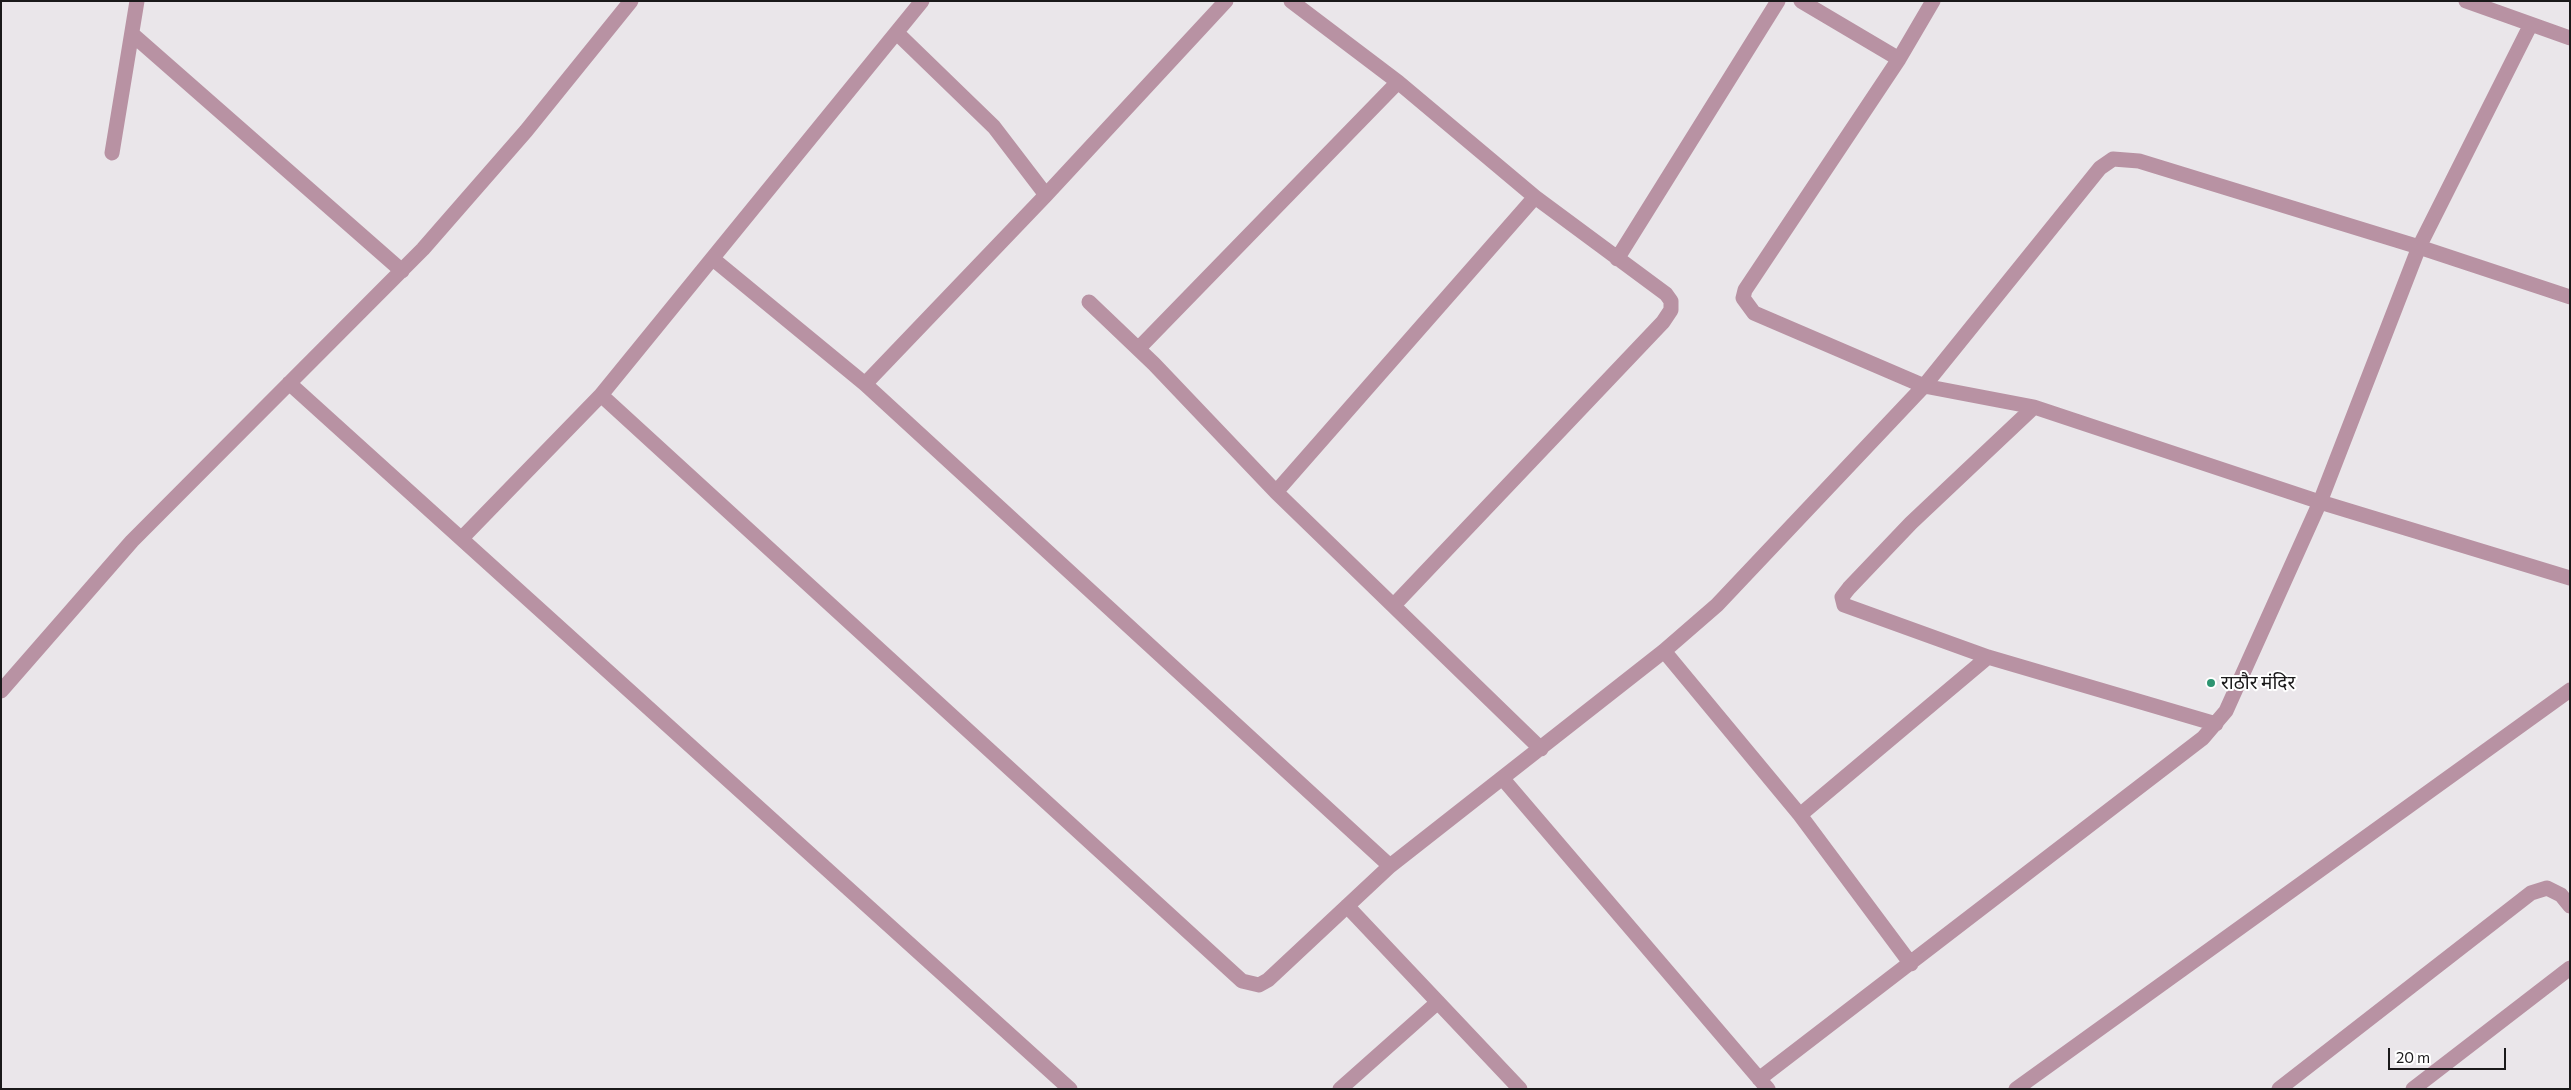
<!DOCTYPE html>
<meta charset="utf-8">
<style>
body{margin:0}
#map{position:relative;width:2571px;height:1090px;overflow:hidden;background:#eae6ea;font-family:Commissioner,sans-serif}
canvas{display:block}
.frame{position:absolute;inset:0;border:2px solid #1a191a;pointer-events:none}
.scale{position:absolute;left:2388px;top:1048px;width:118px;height:22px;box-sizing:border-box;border:2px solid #1a191a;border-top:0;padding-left:6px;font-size:15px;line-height:18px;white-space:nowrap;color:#1a191a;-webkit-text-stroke:4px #fff;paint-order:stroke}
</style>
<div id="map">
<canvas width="2571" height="1090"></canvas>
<div class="frame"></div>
<div class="scale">20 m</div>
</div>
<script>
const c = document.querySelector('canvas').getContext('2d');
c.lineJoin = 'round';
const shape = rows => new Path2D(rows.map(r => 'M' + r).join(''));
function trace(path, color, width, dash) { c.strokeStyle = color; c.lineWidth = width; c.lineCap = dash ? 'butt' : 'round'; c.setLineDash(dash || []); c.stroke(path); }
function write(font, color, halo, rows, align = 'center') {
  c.font = font + ' Commissioner,"Noto Sans Devanagari",sans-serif'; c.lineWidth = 4; c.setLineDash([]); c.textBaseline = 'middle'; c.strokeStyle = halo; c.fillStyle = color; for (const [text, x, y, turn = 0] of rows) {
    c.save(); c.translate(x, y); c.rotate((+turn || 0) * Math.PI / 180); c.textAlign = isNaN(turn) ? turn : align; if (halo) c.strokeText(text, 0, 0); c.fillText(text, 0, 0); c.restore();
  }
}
trace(shape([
 [1291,1,1398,82,1535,197,1666,294,1671,301,1671,310,1663,322,1394,605],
 [1801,1,1899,59],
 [1933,1,1899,59,1745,290,1743,298,1754,313,1924,386,2034,407,2320,502,2570,578],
 [2466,1,2570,38],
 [897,33,994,127,1046,195],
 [132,34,402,271],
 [112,153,137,1],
 [713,259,865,384,1390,866],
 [1617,259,1778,1],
 [1089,302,1154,364,1276,492,1541,749],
 [1138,349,1398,82],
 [289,383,1070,1089],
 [865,384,1046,195,1226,1],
 [601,395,1242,981,1259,985,1268,980,1390,866,1664,651,1717,605,1924,386,2100,168,2113,159,2139,161,2419,247,2570,297],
 [2034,407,1911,523,1849,588,1842,597,1844,605,1988,657,2216,724],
 [1276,492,1535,197],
 [462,538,601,395,922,1],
 [1664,651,1800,815,1911,964],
 [1,691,132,541,423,249,526,131,631,1],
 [1503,779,1768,1089],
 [1800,815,1988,657],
 [1347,906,1520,1089],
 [1759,1079,2203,738,2226,711,2320,502,2419,247,2530,26],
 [1340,1089,1438,1002],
 [2016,1089,2570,690],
 [2279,1089,2531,893,2547,888,2561,895,2570,906],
 [2413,1089,2570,968]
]), '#b892a3', 15);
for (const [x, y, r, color] of [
 [2211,683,5,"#2d9471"]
]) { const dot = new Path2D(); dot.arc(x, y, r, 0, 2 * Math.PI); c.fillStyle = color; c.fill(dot); trace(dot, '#fff', 2); }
write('19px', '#1a191a', '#fff', [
 ["राठौर मंदिर",2221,683]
], 'left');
</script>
